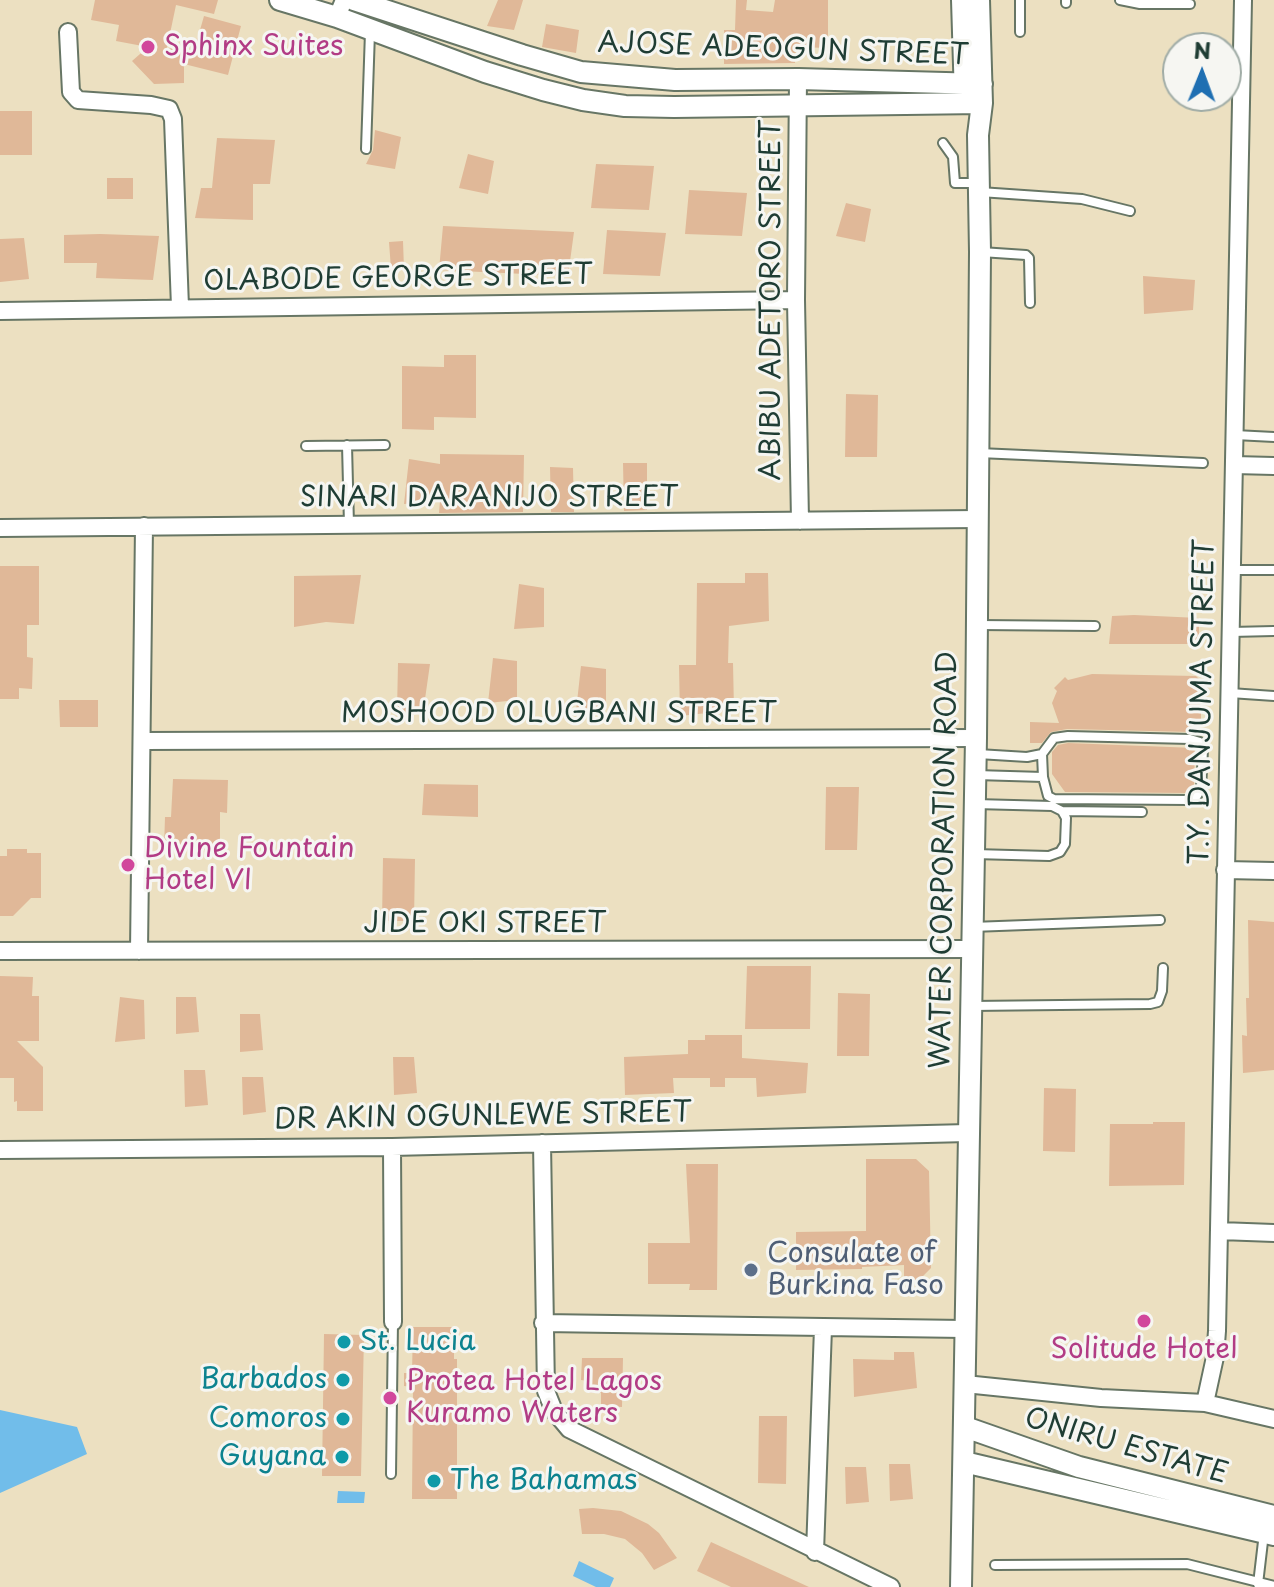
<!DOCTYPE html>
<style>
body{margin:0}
#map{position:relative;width:1274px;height:1587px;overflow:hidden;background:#ece0c1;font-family:"Playpen Sans",sans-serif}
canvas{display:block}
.north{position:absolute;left:1162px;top:32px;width:80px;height:80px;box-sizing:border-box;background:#f6f6f2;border:2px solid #a0aca6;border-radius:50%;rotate:1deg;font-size:22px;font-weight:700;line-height:32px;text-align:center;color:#1f3d34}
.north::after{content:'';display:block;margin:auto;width:28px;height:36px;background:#1f6fb2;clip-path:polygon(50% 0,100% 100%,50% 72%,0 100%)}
</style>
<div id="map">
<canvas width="1274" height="1587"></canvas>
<div class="north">N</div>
</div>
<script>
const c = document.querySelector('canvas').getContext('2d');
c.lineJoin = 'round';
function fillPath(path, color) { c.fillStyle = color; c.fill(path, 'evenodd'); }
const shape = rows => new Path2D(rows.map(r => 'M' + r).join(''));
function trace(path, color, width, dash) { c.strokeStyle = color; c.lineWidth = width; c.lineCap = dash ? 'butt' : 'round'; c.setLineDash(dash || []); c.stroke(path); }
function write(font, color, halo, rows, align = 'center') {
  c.font = font + ' "Playpen Sans",sans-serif'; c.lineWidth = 6; c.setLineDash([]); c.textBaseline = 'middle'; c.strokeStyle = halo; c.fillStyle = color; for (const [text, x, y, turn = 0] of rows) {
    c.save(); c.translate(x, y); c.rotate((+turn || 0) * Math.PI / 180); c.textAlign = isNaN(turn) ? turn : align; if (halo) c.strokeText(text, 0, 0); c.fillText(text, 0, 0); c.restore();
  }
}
fillPath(shape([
 [0,1410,77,1427,87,1454,0,1493],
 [338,1491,365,1492,364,1503,337,1503],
 [579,1561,614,1578,610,1587,596,1587,573,1576]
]), '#71bdea');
fillPath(shape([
 [95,0,218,0,214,14,176,5,167,48,194,51,204,16,241,26,228,75,184,64,184,83,154,84,132,61,148,47,116,41,119,25,91,20],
 [498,0,523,0,514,30,487,26],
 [736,0,747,0,746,10,773,12,775,0,828,0,828,48,796,47,795,63,724,64,724,30,735,30],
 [546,24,579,30,576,53,542,47],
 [0,111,32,111,32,155,0,155],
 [375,130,401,137,395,169,366,164,373,150],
 [217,138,275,140,270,184,253,184,253,220,195,218,201,188,212,188],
 [468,154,494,161,488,194,459,188],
 [596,164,654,166,649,210,591,208],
 [107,178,133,178,133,199,107,199],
 [689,190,747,193,742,236,685,234],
 [846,203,871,209,865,242,836,236],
 [443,226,574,232,568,276,439,270],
 [607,230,666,233,660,276,603,274],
 [100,234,159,236,153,280,96,278,97,263,64,263,64,235],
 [24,238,29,279,0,282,0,239],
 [403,241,404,269,391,269,389,242],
 [1143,276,1195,280,1193,310,1144,314],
 [444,355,476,355,476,418,434,417,434,430,402,429,402,366,444,367],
 [846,394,878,395,877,457,845,457],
 [440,454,524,455,523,512,439,513,440,501,404,504,409,459,440,464],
 [623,463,647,463,647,510,624,511],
 [550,467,573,468,574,512,551,512],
 [0,566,39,566,39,625,27,625,27,657,33,658,32,689,19,688,19,699,0,699],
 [745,573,768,573,769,621,729,626,728,663,733,663,734,710,680,716,679,665,696,665,697,583,745,583],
 [361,575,354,624,326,622,294,627,294,576],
 [519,584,544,588,544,627,514,629],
 [1134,615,1199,618,1199,644,1109,644,1112,616],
 [493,658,517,661,517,700,488,703],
 [398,663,430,664,423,713,397,711],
 [581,666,606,669,606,708,576,711],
 [1092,674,1196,676,1201,681,1201,724,1191,732,1067,729,1051,732,1042,743,1030,743,1030,722,1059,723,1052,703,1057,691,1054,688,1065,677,1068,680],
 [59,700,98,700,98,727,60,727],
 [1068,743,1195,748,1194,787,1188,793,1065,792,1052,774,1052,752,1058,745],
 [173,779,228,780,227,813,220,812,220,850,164,848,165,817,171,817],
 [424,784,478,785,478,817,422,815],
 [826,787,859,787,857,850,825,850],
 [7,849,27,849,27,853,41,853,41,898,31,898,13,916,0,916,0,856,7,856],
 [383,858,415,859,414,921,382,921],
 [1248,920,1274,922,1274,1070,1243,1073,1242,1035,1247,1036,1246,998,1249,998],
 [747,966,811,966,810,1029,745,1029],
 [0,976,33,977,32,996,39,996,39,1041,17,1041,43,1067,43,1111,17,1111,17,1101,14,1102,14,1078,0,1078],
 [838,993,870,994,869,1056,837,1056],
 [120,997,144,1000,145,1039,115,1042],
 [176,997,196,997,199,1032,176,1034],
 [240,1014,260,1014,263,1050,240,1052],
 [705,1035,742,1035,742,1058,808,1063,806,1093,757,1097,756,1078,725,1078,725,1087,710,1087,710,1078,673,1078,674,1093,625,1095,624,1057,688,1054,688,1040,705,1040],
 [393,1057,414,1057,417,1093,394,1095],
 [184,1070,205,1070,208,1105,185,1107],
 [242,1077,263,1077,266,1112,243,1115],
 [1044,1088,1076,1089,1075,1152,1043,1151],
 [1153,1122,1185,1122,1184,1185,1109,1186,1110,1124,1153,1124],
 [866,1159,916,1159,929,1171,931,1268,919,1280,904,1280,904,1265,862,1267,862,1269,796,1270,796,1232,866,1231],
 [686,1164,718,1164,717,1290,689,1290,690,1284,648,1284,648,1243,690,1243],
 [413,1327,454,1327,454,1359,457,1359,457,1499,412,1499,413,1387,404,1386,404,1373,412,1373],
 [324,1334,364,1335,361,1476,322,1476],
 [894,1352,914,1352,917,1388,854,1397,853,1359,894,1360],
 [582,1358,623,1358,622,1407,601,1406,601,1393,588,1393,589,1381,581,1380],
 [759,1416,787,1416,786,1484,758,1483],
 [889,1464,910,1464,913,1499,890,1501],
 [845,1467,866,1467,869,1502,846,1504],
 [593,1508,621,1511,648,1524,659,1533,677,1558,654,1570,642,1553,625,1539,604,1534,582,1534,579,1509],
 [711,1542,809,1587,731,1587,697,1571]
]), '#e0b898');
const service = shape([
 [1066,0,1066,3],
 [1120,0,1140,4,1190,4],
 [1020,32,1020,0],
 [943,143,953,157,955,183,979,183],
 [366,149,370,32],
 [980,192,1082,199,1130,211],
 [981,252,1026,255,1029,258,1030,303],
 [1235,435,1274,437],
 [347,445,349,525],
 [306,446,385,445],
 [979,453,1203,463],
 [1232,570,1274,570],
 [978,625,1095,626],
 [1231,632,1274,631],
 [1230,693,1274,696],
 [1042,754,1043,777],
 [976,775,1043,777,1048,796,1054,799,1189,800,1195,799,1201,789,1203,750,1200,742,1190,739,1068,736,1054,738,1042,754,1027,757,978,754],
 [1062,811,1142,812],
 [974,854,1049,856,1060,852,1065,844,1066,818,1062,811,1052,806,975,804],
 [972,927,1160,920],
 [971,1006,1150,1004,1158,1002,1162,991,1163,968],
 [391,1474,393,1322],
 [995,1565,1187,1564,1274,1586],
 [1258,1584,1264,1533]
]);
const minor = shape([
 [337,17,344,0],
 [68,32,71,92,78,100,151,105,169,109,173,119,180,307],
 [798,79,796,300,800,521],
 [0,311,796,300],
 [1234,465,1274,466],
 [0,528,978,519],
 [143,741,976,738],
 [1225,870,1274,871],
 [0,951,971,949],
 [139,951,144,526],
 [542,1143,546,1391,554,1411,569,1429,891,1587],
 [392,1147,393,1322],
 [0,1150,392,1147,968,1133],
 [1220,1231,1274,1233],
 [543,1323,964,1329],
 [965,1384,1101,1398,1205,1403,1274,1419],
 [1205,1403,1215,1357,1217,1331,1243,0],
 [815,1552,823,1328]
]);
const tertiary = shape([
 [280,0,337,17,485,72,543,90,583,100,625,106,674,107,982,103],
 [354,0,522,55,581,72,675,80,798,79,982,84],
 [962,0,965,98],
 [965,1427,1079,1467,1274,1516],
 [964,1462,1274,1535],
 [961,1587,976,738,980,252,978,135,982,103,979,0]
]);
trace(service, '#677665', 12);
trace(minor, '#677665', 20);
trace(tertiary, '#677665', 24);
trace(service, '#fff', 8);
trace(minor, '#fff', 16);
trace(tertiary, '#fff', 20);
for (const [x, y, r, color] of [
 [148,47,8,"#d1479c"],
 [128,865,8,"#d1479c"],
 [751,1270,8,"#5c6f8a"],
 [1144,1321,8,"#d1479c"],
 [344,1342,8,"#0f9aa8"],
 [343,1380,8,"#0f9aa8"],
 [390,1398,8,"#d1479c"],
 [343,1419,8,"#0f9aa8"],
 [342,1457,8,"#0f9aa8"],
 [434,1481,8,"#0f9aa8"]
]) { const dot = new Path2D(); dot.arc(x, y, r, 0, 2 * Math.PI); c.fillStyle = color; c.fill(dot); trace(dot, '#f6f6f2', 3); }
write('28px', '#b23c85', '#f6f6f2', [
 ["Sphinx Suites",164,47],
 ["Divine Fountain",144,849],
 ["Hotel VI",144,881],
 ["Solitude Hotel",1144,1350,"center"],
 ["Protea Hotel Lagos",406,1382],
 ["Kuramo Waters",406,1414]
], 'left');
write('28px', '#1f3d34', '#f6f6f2', [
 ["AJOSE ADEOGUN STREET",783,50,2],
 ["OLABODE GEORGE STREET",398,279,-1],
 ["ABIBU ADETORO STREET",772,300,-90],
 ["SINARI DARANIJO STREET",489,498],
 ["T.Y. DANJUMA STREET",1203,702,-89],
 ["MOSHOOD OLUGBANI STREET",559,714],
 ["WATER CORPORATION ROAD",945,860,-89],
 ["JIDE OKI STREET",485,924],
 ["DR AKIN OGUNLEWE STREET",483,1117,-1],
 ["ONIRU ESTATE",1126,1447,16]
]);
write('28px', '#4e5e75', '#f6f6f2', [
 ["Consulate of",767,1254],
 ["Burkina Faso",767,1286]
], 'left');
write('28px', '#0d838f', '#f6f6f2', [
 ["St. Lucia",360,1342,"left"],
 ["Barbados",327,1380],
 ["Comoros",327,1419],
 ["Guyana",326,1457],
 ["The Bahamas",450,1481,"left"]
], 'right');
</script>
